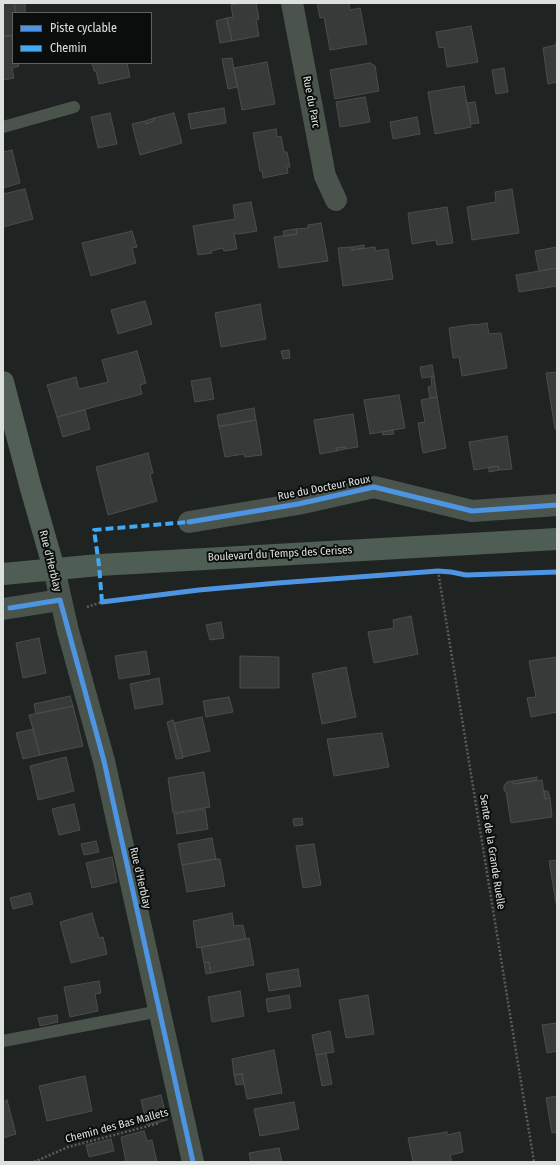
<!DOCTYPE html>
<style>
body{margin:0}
#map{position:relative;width:560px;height:1165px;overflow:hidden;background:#1f2321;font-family:"Fira Sans Condensed",sans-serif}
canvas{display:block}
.frame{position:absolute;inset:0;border:4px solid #dce1de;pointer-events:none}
.legend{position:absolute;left:12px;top:12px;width:140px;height:52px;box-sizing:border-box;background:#0a0d0b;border:1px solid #5e625f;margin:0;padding:5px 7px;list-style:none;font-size:12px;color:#dce1de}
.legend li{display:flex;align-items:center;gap:8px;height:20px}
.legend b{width:20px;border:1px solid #5e625f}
</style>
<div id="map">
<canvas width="560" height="1165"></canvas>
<div class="frame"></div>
<ul class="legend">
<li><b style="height:5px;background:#4d94e3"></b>Piste cyclable</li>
<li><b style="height:5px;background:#3fa9f5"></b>Chemin</li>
</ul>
</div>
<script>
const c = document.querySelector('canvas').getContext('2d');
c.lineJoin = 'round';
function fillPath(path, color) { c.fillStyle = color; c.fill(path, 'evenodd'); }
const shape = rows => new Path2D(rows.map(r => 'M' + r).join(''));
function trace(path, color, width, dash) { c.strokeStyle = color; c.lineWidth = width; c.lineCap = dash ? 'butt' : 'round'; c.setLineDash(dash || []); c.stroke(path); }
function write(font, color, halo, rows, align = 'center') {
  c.font = font + ' "Fira Sans Condensed",sans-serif'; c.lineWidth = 4; c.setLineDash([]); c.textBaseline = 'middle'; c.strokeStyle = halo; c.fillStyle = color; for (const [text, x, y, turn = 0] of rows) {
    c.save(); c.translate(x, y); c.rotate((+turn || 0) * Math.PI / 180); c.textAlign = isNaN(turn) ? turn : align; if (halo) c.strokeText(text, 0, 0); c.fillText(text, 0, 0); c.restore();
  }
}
const building = shape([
 [3,3,14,3,16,13,13,13,13,35,3,37,3,3],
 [14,3,25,3,25,13,16,13,14,3],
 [242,3,256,3,259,19,256,20,259,36,232,41,227,18,233,17,231,5,242,3],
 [317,3,349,3,350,10,360,8,367,44,330,50,324,17,320,18,317,3],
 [227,18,232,41,220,43,216,21,227,18],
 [471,26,478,62,447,67,444,47,439,48,436,32,471,26],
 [11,35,13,44,13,63,18,63,19,66,12,68,14,78,3,80,3,37,11,35],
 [556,43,557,43,557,82,548,84,543,48,556,45,556,43],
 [232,58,237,87,228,89,222,59,232,58],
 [267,62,275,104,242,110,234,68,267,62],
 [92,63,127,63,130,77,99,84,96,71,94,71,92,63],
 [370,63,375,66,379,91,335,99,330,70,370,63],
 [504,68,508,92,496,94,492,70,504,68],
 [464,86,471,127,435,134,428,92,464,86],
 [365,97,370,122,340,127,336,102,365,97],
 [475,102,479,123,471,124,467,103,475,102],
 [224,108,226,123,191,129,188,114,224,108],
 [110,113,117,144,98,148,91,117,110,113],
 [174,113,182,143,140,155,132,124,145,121,146,124,154,121,154,118,174,113],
 [417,117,420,134,393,139,390,122,417,117],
 [154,118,154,121,146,124,145,121,154,118],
 [276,129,277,137,281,136,284,152,287,152,290,167,287,167,288,173,263,178,262,171,260,171,253,133,276,129],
 [12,150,20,183,3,188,3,152,12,150],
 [25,189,33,219,3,227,3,194,25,189],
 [512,189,519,233,472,240,467,207,496,202,495,192,512,189],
 [251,202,257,231,239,234,234,233,237,249,224,251,223,248,211,251,212,253,198,255,193,226,235,219,233,205,251,202],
 [447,207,453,243,437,245,436,240,412,244,408,213,447,207],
 [321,223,328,261,279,268,274,237,297,234,296,229,308,228,308,225,321,223],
 [296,229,297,234,284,236,283,231,296,229],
 [132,231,137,247,132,248,136,263,91,276,82,243,132,231],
 [364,245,364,248,352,250,352,247,364,245],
 [352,247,352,250,375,247,376,251,388,249,393,279,343,286,338,248,352,247],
 [557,247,557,268,539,271,535,251,557,247],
 [557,268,557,286,519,292,516,275,557,268],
 [145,301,152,324,118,334,111,310,145,301],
 [260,304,266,339,221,347,215,313,260,304],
 [487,323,489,334,501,333,507,368,462,376,459,357,453,358,449,328,475,324,475,325,487,323],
 [289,350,290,358,283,359,281,351,289,350],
 [137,351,146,383,140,385,142,394,57,417,47,385,76,377,79,389,108,382,102,360,137,351],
 [432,365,434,376,422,378,420,367,432,365],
 [557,372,557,429,555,429,546,373,557,372],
 [434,376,437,397,430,398,428,387,432,386,431,377,434,376],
 [210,378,214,399,195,402,191,381,210,378],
 [399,395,405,428,370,434,364,400,399,395],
 [437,397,446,448,423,453,418,423,425,422,421,400,437,397],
 [254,408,256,420,219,427,217,415,254,408],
 [85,410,90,429,63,437,57,417,85,410],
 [353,414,358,447,345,449,345,447,336,448,337,451,320,454,314,420,353,414],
 [256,420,262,455,245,457,244,454,225,457,219,426,256,420],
 [393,430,394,434,383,435,382,432,393,430],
 [507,436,512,469,499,470,498,466,474,470,469,442,507,436],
 [345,447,345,449,337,451,336,448,345,447],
 [148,453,153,473,150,474,157,501,108,515,96,467,148,453],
 [498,466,499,470,489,472,489,467,498,466],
 [411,616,418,654,374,663,368,632,394,628,393,620,411,616],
 [221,622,224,638,210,640,206,625,221,622],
 [39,638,46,673,23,678,16,643,39,638],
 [146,651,150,674,119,679,115,656,146,651],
 [240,656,279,657,279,688,240,688,240,656],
 [557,657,557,712,531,717,527,698,536,697,529,661,557,657],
 [346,667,356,717,322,724,312,674,346,667],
 [159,678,163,704,135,709,130,684,159,678],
 [70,696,73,706,36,714,34,704,70,696],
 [229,697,233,712,206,717,203,701,229,697],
 [73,706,83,746,40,755,29,715,73,706],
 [202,717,210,751,183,757,174,723,202,717],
 [173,720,174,723,183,758,176,759,167,722,173,720],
 [33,729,40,755,23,759,16,733,33,729],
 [382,733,389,767,334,776,327,739,382,733],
 [66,757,74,791,38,800,30,766,66,757],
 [204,772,210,807,173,813,168,778,204,772],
 [537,777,537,780,514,784,512,781,537,777],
 [542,780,545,799,550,798,552,817,511,823,506,792,504,791,504,786,507,782,512,781,514,784,542,780],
 [544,791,548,791,550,798,545,799,544,791],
 [74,804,80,830,59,835,52,809,74,804],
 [205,809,208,829,177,834,174,814,205,809],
 [302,818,303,825,294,826,293,819,302,818],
 [212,838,216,859,182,865,178,844,212,838],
 [96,841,99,852,84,855,81,844,96,841],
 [314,844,321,885,303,888,296,846,314,844],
 [112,857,117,882,92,888,86,863,112,857],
 [216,859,220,859,225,886,187,892,182,865,216,859],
 [557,860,557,903,556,903,549,861,557,860],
 [30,893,33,904,13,909,10,898,30,893],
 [92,913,99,938,103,937,107,954,71,963,60,922,92,913],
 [232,913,234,926,243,925,246,939,197,948,193,921,232,913],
 [249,938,254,965,211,973,209,962,204,963,201,947,249,938],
 [209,962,211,973,206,974,204,963,209,962],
 [298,969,301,986,269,991,266,974,298,969],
 [99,981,101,993,95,994,98,1011,70,1017,64,987,99,981],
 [240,991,244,1016,212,1022,208,997,240,991],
 [289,995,291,1008,268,1012,266,999,289,995],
 [368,995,374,1034,346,1038,339,1000,368,995],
 [57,1015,58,1022,40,1026,38,1018,57,1015],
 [557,1023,557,1051,547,1053,542,1025,557,1023],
 [330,1031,334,1052,316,1055,312,1035,330,1031],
 [274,1050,282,1093,247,1099,242,1074,234,1075,232,1059,274,1050],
 [326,1053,332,1084,322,1086,316,1055,326,1053],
 [242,1074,244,1084,236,1085,234,1075,242,1074],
 [85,1076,92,1111,47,1121,39,1086,85,1076],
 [161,1095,167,1120,147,1125,141,1100,161,1095],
 [557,1096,557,1132,552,1133,546,1098,557,1096],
 [7,1100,16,1134,3,1138,3,1102,7,1100],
 [294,1102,299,1129,260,1136,254,1109,294,1102],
 [144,1131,147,1141,152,1140,157,1162,126,1162,121,1137,144,1131],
 [447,1132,447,1135,460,1132,463,1152,450,1155,452,1162,413,1162,408,1138,447,1132],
 [111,1139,114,1151,89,1157,86,1145,111,1139],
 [279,1148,282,1162,251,1162,249,1153,279,1148]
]);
fillPath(building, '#373a38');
trace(building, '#4a4d4c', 1);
trace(shape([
 [438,571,534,1162],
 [87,607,102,602],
 [34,1162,68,1147,160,1123]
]), '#565e59', 2.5, [2, 2]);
trace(shape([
 [3,127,74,107],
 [3,1041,160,1011]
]), '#4a544d', 12);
trace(shape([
 [292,3,325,176,336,200],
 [189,522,298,504,374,487,472,511,557,505],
 [3,609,60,600]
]), '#4a544d', 22);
trace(shape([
 [54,569,68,631,104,761,193,1162]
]), '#4a544d', 22);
trace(shape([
 [3,382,30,485,54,569]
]), '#525f57', 22);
trace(shape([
 [3,574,99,565,557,539]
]), '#4f5e54', 22);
trace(shape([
 [102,602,99,565,94,530,189,522]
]), '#3fa9f5', 4, [8, 4]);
trace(shape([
 [189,522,298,504,374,487,472,511,557,505],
 [102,602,199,590,278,583,438,571,451,572,466,575,557,572],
 [10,608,60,600,104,761,193,1162]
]), '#4d94e3', 5);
write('11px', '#dce1de', '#0a0d0b', [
 ["Rue du Parc",311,102,79],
 ["Rue du Docteur Roux",324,488,-11],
 ["Boulevard du Temps des Cerises",280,554,-3],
 ["Rue d'Herblay",50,561,76],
 ["Sente de la Grande Ruelle",492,852,81],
 ["Rue d'Herblay",140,878,77],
 ["Chemin des Bas Mallets",117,1126,-15]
]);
</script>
